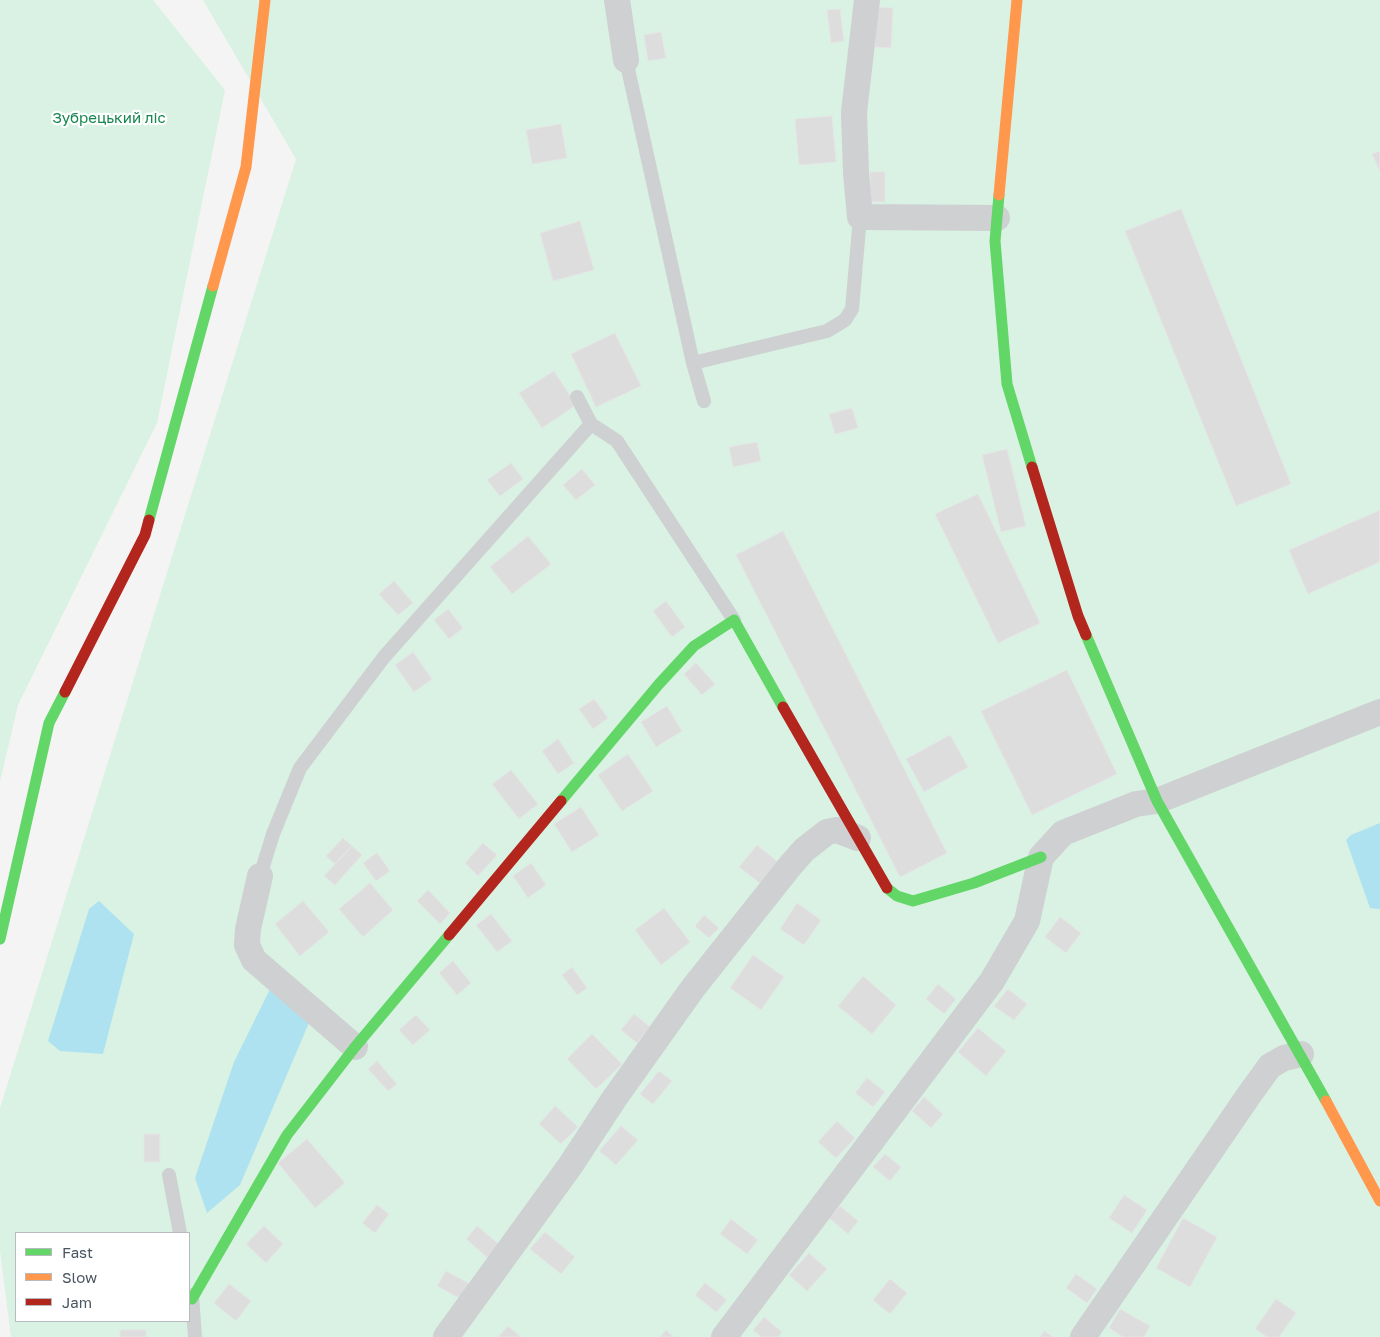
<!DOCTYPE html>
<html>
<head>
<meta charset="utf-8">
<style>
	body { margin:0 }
	#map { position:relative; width:1380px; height:1337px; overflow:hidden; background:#f4f4f4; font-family:"Golos Text",sans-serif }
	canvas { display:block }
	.legend { position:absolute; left:15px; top:1232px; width:175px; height:90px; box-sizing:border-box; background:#fff; border:1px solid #b7bbc0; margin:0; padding:6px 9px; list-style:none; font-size:15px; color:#4a5661 }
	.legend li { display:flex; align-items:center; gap:10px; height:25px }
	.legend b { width:25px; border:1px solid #b7bbc0 }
</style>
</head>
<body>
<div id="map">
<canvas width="1380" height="1337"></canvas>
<ul class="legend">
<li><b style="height:6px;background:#63d668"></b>Fast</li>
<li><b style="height:6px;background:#ff974d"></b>Slow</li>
<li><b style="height:6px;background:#b3261e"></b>Jam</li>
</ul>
</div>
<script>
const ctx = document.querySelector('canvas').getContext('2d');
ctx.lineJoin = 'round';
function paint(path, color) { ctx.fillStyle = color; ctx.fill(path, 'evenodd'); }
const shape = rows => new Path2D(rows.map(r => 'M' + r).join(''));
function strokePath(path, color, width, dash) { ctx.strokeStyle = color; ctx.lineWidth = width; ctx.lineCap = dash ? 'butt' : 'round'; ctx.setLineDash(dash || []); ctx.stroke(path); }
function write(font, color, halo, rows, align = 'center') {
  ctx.font = font + ' "Golos Text",sans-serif'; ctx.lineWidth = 4.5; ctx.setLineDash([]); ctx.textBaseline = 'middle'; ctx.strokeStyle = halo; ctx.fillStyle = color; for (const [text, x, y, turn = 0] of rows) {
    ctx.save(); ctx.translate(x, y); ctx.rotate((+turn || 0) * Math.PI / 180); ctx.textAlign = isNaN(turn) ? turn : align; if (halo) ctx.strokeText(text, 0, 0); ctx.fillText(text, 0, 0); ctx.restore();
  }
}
const green = shape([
	[0,0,153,0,225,90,157,423,18,705,0,782],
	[203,0,1380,0,1380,1337,11,1337,0,1251,0,1108,296,159],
	[16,1233,189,1233,189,1321,16,1321]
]);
const water = shape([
	[1380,823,1380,909,1378,909,1370,908,1346,840,1351,835],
	[99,901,134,934,103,1054,60,1051,48,1041,89,909],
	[270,989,311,1018,240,1185,207,1213,195,1178,234,1062]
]);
const building = shape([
	[877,7,893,8,891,48,875,47,877,7],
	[840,9,844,41,831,43,827,10,840,9],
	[661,32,666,58,648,61,644,35,661,32],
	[832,116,836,162,799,165,795,119,832,116],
	[561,124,567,158,532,164,526,130,561,124],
	[1380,151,1380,172,1372,154,1380,151],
	[870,172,885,172,885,202,870,202,870,172],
	[1181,209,1291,484,1236,506,1125,231,1181,209],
	[580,221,594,270,553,281,540,233,580,221],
	[615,333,641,386,596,407,571,354,615,333],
	[554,371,576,405,542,428,519,393,554,371],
	[852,408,858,428,835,434,829,414,852,408],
	[757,442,761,461,733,467,729,447,757,442],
	[1007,449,1026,526,1001,532,982,455,1007,449],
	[511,463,523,479,500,496,487,480,511,463],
	[582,469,595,485,576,500,563,485,582,469],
	[978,494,1040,623,998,643,935,514,978,494],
	[1380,510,1380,562,1308,594,1289,550,1380,510],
	[783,531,947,853,900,877,736,555,783,531],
	[528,536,551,564,512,594,490,567,528,536],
	[394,581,413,603,398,615,379,594,394,581],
	[666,601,685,627,672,637,653,611,666,601],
	[448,609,463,628,449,639,434,620,448,609],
	[413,652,432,679,414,692,395,665,413,652],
	[696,663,715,684,702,695,684,674,696,663],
	[1067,670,1117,774,1032,815,981,711,1067,670],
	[594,699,608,718,593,729,579,709,594,699],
	[667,706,682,731,656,747,641,722,667,706],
	[950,735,968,767,924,792,906,759,950,735],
	[558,739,574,763,558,774,542,751,558,739],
	[628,754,653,791,622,811,598,775,628,754],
	[511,770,538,804,519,819,492,784,511,770],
	[581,807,599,835,572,852,554,824,581,807],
	[343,838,352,846,335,864,326,856,343,838],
	[483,843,497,855,478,876,465,863,483,843],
	[757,845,778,862,761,884,739,867,757,845],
	[352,846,362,855,335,885,324,876,352,846],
	[377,853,390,871,376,881,363,863,377,853],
	[531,863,546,885,528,898,513,876,531,863],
	[370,883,393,910,363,937,339,909,370,883],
	[428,890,450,913,440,924,417,901,428,890],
	[303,901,329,932,300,956,275,924,303,901],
	[797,903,821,920,804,945,780,929,797,903],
	[664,908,690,942,661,965,635,930,664,908],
	[491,914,512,941,497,952,476,925,491,914],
	[704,915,719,928,709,938,695,926,704,915],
	[1060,917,1081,933,1066,953,1045,937,1060,917],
	[753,955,784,977,761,1010,730,988,753,955],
	[453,961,471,983,457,995,439,973,453,961],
	[572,967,587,988,577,995,562,975,572,967],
	[863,976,896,1005,872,1034,838,1006,863,976],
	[938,984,956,999,944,1014,926,999,938,984],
	[1008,989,1027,1004,1014,1020,994,1006,1008,989],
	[634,1014,650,1027,637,1043,621,1030,634,1014],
	[416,1015,430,1030,413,1045,399,1030,416,1015],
	[978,1028,1006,1051,986,1076,958,1052,978,1028],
	[592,1034,622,1064,596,1089,567,1059,592,1034],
	[377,1061,397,1084,388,1091,368,1069,377,1061],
	[659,1071,672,1081,653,1104,640,1094,659,1071],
	[867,1078,885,1092,873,1107,855,1093,867,1078],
	[924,1097,943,1114,931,1128,912,1111,924,1097],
	[555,1106,578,1127,561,1144,539,1124,555,1106],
	[837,1121,855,1138,836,1158,818,1142,837,1121],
	[621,1126,638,1140,616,1165,599,1151,621,1126],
	[144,1134,160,1134,160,1162,144,1162,144,1134],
	[307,1139,345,1183,315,1208,278,1163,307,1139],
	[885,1154,901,1167,890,1181,873,1167,885,1154],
	[1124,1195,1147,1210,1132,1233,1109,1218,1124,1195],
	[377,1205,389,1214,375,1233,362,1223,377,1205],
	[840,1206,858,1221,848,1234,829,1218,840,1206],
	[1183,1218,1217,1237,1190,1287,1156,1268,1183,1218],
	[731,1219,758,1240,747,1254,720,1234,731,1219],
	[264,1226,283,1244,266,1263,246,1244,264,1226],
	[477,1226,500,1245,489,1259,466,1239,477,1226],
	[545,1232,575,1257,561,1274,530,1249,545,1232],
	[809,1253,827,1269,807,1291,789,1275,809,1253],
	[446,1271,470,1284,461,1299,437,1286,446,1271],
	[1076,1274,1097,1289,1087,1303,1066,1288,1076,1274],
	[890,1279,907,1293,890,1314,873,1300,890,1279],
	[705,1283,727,1300,716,1312,695,1295,705,1283],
	[229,1284,251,1301,236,1321,214,1303,229,1284],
	[1276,1299,1296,1313,1279,1337,1267,1337,1255,1329,1276,1299],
	[1120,1309,1150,1326,1144,1337,1123,1337,1109,1328,1120,1309],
	[764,1317,782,1332,778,1337,761,1337,753,1330,764,1317],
	[508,1326,521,1337,498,1337,508,1326],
	[120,1330,146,1330,146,1337,120,1337,120,1330],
	[666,1330,674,1337,660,1337,666,1330],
	[1044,1331,1053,1337,1040,1337,1044,1331]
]);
const lane = shape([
	[626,60,693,363,704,401],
	[693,363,827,331,845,320,852,309,860,217],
	[577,397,591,424,617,441,734,620],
	[260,876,273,834,300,768,384,657,591,424],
	[169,1175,180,1233],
	[192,1295,195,1337]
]);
const street = shape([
	[617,0,626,60],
	[867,0,854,112,856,173,860,217,997,218],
	[260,876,248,929,247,945,254,960,355,1047],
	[446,1337,570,1166,614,1099,693,988,790,866,804,850,827,832,837,830,858,838],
	[724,1337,992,981,1027,921,1041,857,1063,833,1136,804,1157,801,1380,712],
	[1083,1337,1249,1095,1270,1066,1284,1058,1301,1054]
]);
const fast = shape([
	[999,195,995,241,1007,384,1032,467],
	[149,520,213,286],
	[1086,635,1157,801,1326,1101],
	[561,801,659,684,694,646,734,620,783,707],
	[887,888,897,896,913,901,974,883,1041,857],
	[0,939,49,723,65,692],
	[192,1299,287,1135,355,1047,449,935]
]);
const slow = shape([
	[999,195,1017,0],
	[213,286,246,167,265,0],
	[1326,1101,1380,1201]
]);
const jam = shape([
	[1032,467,1078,616,1086,635],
	[65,692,145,535,149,520],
	[783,707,887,888],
	[449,935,561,801]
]);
const parkNames = [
	["Зубрецький ліс",109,118]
];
paint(green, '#d9f2e3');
paint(water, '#aee2f0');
paint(building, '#ddddde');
strokePath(building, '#e5e6e7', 1);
strokePath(lane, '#ced0d2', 14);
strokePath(street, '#ced0d2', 26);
strokePath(fast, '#63d668', 11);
strokePath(slow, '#ff974d', 11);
strokePath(jam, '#b3261e', 11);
write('15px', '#17864f', '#fff', parkNames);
</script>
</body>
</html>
